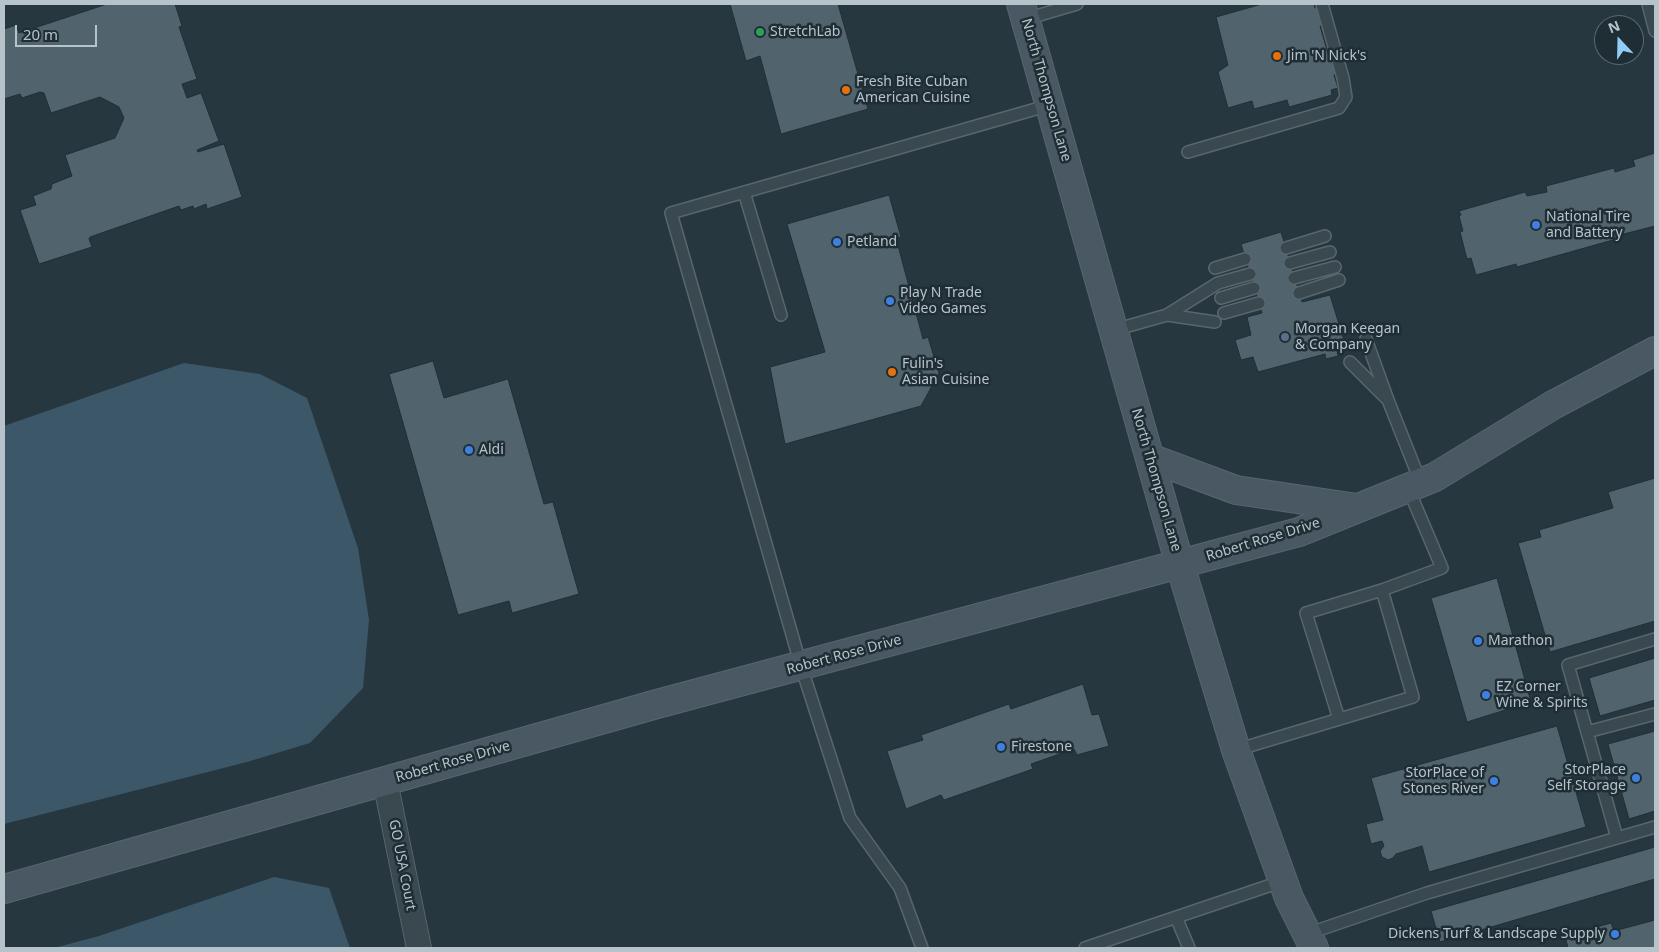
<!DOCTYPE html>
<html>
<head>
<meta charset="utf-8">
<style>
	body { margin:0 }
	#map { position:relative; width:1659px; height:952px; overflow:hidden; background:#263740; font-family:"Noto Sans",sans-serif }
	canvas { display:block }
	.frame { position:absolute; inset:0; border:5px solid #b7c3ca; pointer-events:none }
	.north { position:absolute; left:1594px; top:15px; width:50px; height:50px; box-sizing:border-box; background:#1f2d35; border:1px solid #5c6971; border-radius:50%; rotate:339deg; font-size:14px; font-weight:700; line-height:20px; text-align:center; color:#b7c3ca }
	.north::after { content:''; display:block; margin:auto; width:18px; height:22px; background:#91cdf6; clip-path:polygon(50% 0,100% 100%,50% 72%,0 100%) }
	.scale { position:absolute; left:15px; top:25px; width:82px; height:22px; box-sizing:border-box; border:2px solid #b7c3ca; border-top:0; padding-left:6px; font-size:15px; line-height:18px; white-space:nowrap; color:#b7c3ca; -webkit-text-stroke:4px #1f2d35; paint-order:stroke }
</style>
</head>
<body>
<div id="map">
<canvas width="1659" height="952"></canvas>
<div class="frame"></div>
<div class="north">N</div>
<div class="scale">20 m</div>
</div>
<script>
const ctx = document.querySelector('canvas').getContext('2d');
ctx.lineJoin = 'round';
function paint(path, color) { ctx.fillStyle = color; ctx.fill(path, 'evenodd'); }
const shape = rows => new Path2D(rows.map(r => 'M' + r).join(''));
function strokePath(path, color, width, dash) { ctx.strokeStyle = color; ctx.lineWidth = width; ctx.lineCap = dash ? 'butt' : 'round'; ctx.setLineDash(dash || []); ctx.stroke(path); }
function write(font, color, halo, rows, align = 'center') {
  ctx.font = font + ' "Noto Sans",sans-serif'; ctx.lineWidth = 5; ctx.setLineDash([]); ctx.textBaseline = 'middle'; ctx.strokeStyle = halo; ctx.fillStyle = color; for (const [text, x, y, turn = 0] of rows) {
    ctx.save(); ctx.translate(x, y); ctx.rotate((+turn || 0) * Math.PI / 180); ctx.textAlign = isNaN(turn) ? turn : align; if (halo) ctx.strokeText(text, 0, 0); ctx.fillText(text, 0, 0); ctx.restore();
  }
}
const water = shape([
	[184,363,260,374,307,398,358,548,369,620,363,688,310,743,247,762,4,824,4,426],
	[274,877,329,888,350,948,54,948,99,936]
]);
const building = shape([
	[107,4,175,4,182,26,179,27,197,79,182,84,187,98,201,93,219,141,197,150,198,152,224,144,242,197,207,209,206,204,194,209,193,206,181,210,179,206,90,237,89,239,92,247,39,264,20,210,36,205,33,196,51,189,52,184,72,176,65,155,115,138,124,118,119,107,100,97,51,113,44,93,40,92,22,98,20,94,4,99,4,29,16,25,19,33,107,4],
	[730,4,838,4,868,109,781,134,760,56,746,61,730,4],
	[1262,4,1314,4,1315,8,1322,6,1328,24,1320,26,1329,57,1336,55,1341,72,1334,75,1338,88,1331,90,1332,95,1289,107,1287,100,1254,109,1252,101,1228,108,1218,72,1228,65,1216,17,1262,4],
	[1655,153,1655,226,1620,235,1620,238,1517,267,1516,264,1476,275,1471,258,1467,259,1460,232,1463,231,1459,216,1461,215,1459,211,1525,192,1527,196,1547,192,1546,186,1614,168,1615,172,1635,166,1633,160,1655,153],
	[889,195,901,237,896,238,923,339,928,337,939,373,921,406,785,444,770,367,825,352,787,224,889,195],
	[1281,232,1302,302,1330,295,1346,347,1337,350,1338,356,1326,359,1325,354,1258,372,1253,357,1241,360,1235,340,1251,335,1247,317,1262,313,1241,244,1281,232],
	[433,361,444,398,508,379,544,504,553,502,579,594,512,613,509,601,458,615,389,374,433,361],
	[1655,478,1655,621,1550,652,1518,543,1541,537,1539,530,1613,508,1608,492,1655,478],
	[1497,578,1531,702,1467,722,1431,598,1497,578],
	[1655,658,1655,700,1600,716,1589,678,1655,658],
	[1083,684,1092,715,1099,714,1109,746,1077,755,1074,749,1031,764,1033,769,944,800,941,795,906,809,887,751,923,740,921,735,1009,704,1011,709,1083,684],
	[1557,726,1586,827,1429,872,1422,846,1396,854,1393,858,1388,860,1382,857,1380,851,1384,846,1382,841,1371,844,1366,824,1383,820,1371,778,1557,726],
	[1655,731,1655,811,1629,819,1608,744,1655,731],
	[1655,847,1655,879,1440,942,1431,911,1655,847],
	[1655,920,1655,948,1568,948,1565,936,1611,923,1614,931,1655,920]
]);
const lane = shape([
	[1648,4,1655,31],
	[1026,19,1077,4],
	[1188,152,1339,108,1346,97,1343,78,1322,4],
	[744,192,781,315],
	[1286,248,1325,236],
	[1290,263,1330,252],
	[1215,268,1245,259],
	[1294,278,1335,267],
	[1299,293,1339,280],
	[1221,298,1254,288],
	[1224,313,1259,303],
	[1167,315,1215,322],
	[1114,330,1167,315,1218,283,1250,274],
	[1366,339,1388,400,1421,483],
	[1350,362,1386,398],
	[1339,719,1306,613,1382,590],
	[1587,732,1655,714],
	[1236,750,1413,697,1382,590,1442,568,1408,488],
	[1617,838,1568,665,1655,639],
	[1176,917,1189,948],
	[1307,934,1427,893,1655,827],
	[922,948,900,888,850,818,801,666,671,213,1050,105],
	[1085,948,1283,881]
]);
const street = shape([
	[385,781,419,948]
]);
const secondary = shape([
	[1021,4,1180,565,1236,750,1289,898,1314,948],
	[1150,458,1236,490,1357,508],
	[4,889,657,704,1299,532,1435,477,1553,405,1655,351]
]);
const markers = [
	[760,32,5,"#2e9e5b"],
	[1277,56,5,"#e8710a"],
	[846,90,5,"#e8710a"],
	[1536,225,5,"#3f7fe0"],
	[837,242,5,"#3f7fe0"],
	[890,301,5,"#3f7fe0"],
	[1285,337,5,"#5c6f8a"],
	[892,372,5,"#e8710a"],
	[469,450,5,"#3f7fe0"],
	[1478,641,5,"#3f7fe0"],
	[1486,695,5,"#3f7fe0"],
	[1001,747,5,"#3f7fe0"],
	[1636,778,5,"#3f7fe0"],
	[1494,781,5,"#3f7fe0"],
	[1615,934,5,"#3f7fe0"]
];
const poiNames = [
	["StretchLab",770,32],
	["Jim 'N Nick's",1287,56],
	["Fresh Bite Cuban",856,82],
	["American Cuisine",856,98],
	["National Tire",1546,217],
	["and Battery",1546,233],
	["Petland",847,242],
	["Play N Trade",900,293],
	["Video Games",900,309],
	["Morgan Keegan",1295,329],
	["& Company",1295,345],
	["Fulin's",902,364],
	["Asian Cuisine",902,380],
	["Aldi",479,450],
	["Marathon",1488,641],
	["EZ Corner",1496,687],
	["Wine & Spirits",1496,703],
	["Firestone",1011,747],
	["StorPlace",1626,770,"right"],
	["Self Storage",1626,786,"right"],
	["StorPlace of",1484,773,"right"],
	["Stones River",1484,789,"right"],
	["Dickens Turf & Landscape Supply",1605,934,"right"]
];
const streetNames = [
	["North Thompson Lane",1046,90,74],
	["North Thompson Lane",1156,480,74],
	["Robert Rose Drive",1263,540,-17],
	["Robert Rose Drive",844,655,-15],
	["Robert Rose Drive",453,762,-16],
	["GO USA Court",402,865,79]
];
paint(water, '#3c5868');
paint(building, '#51646d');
strokePath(building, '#212f37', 1);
strokePath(lane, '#58666d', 14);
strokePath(street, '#58666d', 26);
strokePath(secondary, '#58666d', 30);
strokePath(lane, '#3a4850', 11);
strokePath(street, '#3a4850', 24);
strokePath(secondary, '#495863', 28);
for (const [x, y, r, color] of markers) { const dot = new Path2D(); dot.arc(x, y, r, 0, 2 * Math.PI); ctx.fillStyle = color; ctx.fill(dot); strokePath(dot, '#1f2d35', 2); }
write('14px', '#b7c3ca', '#1f2d35', poiNames, 'left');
write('14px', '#b7c3ca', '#1f2d35', streetNames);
</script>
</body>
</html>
